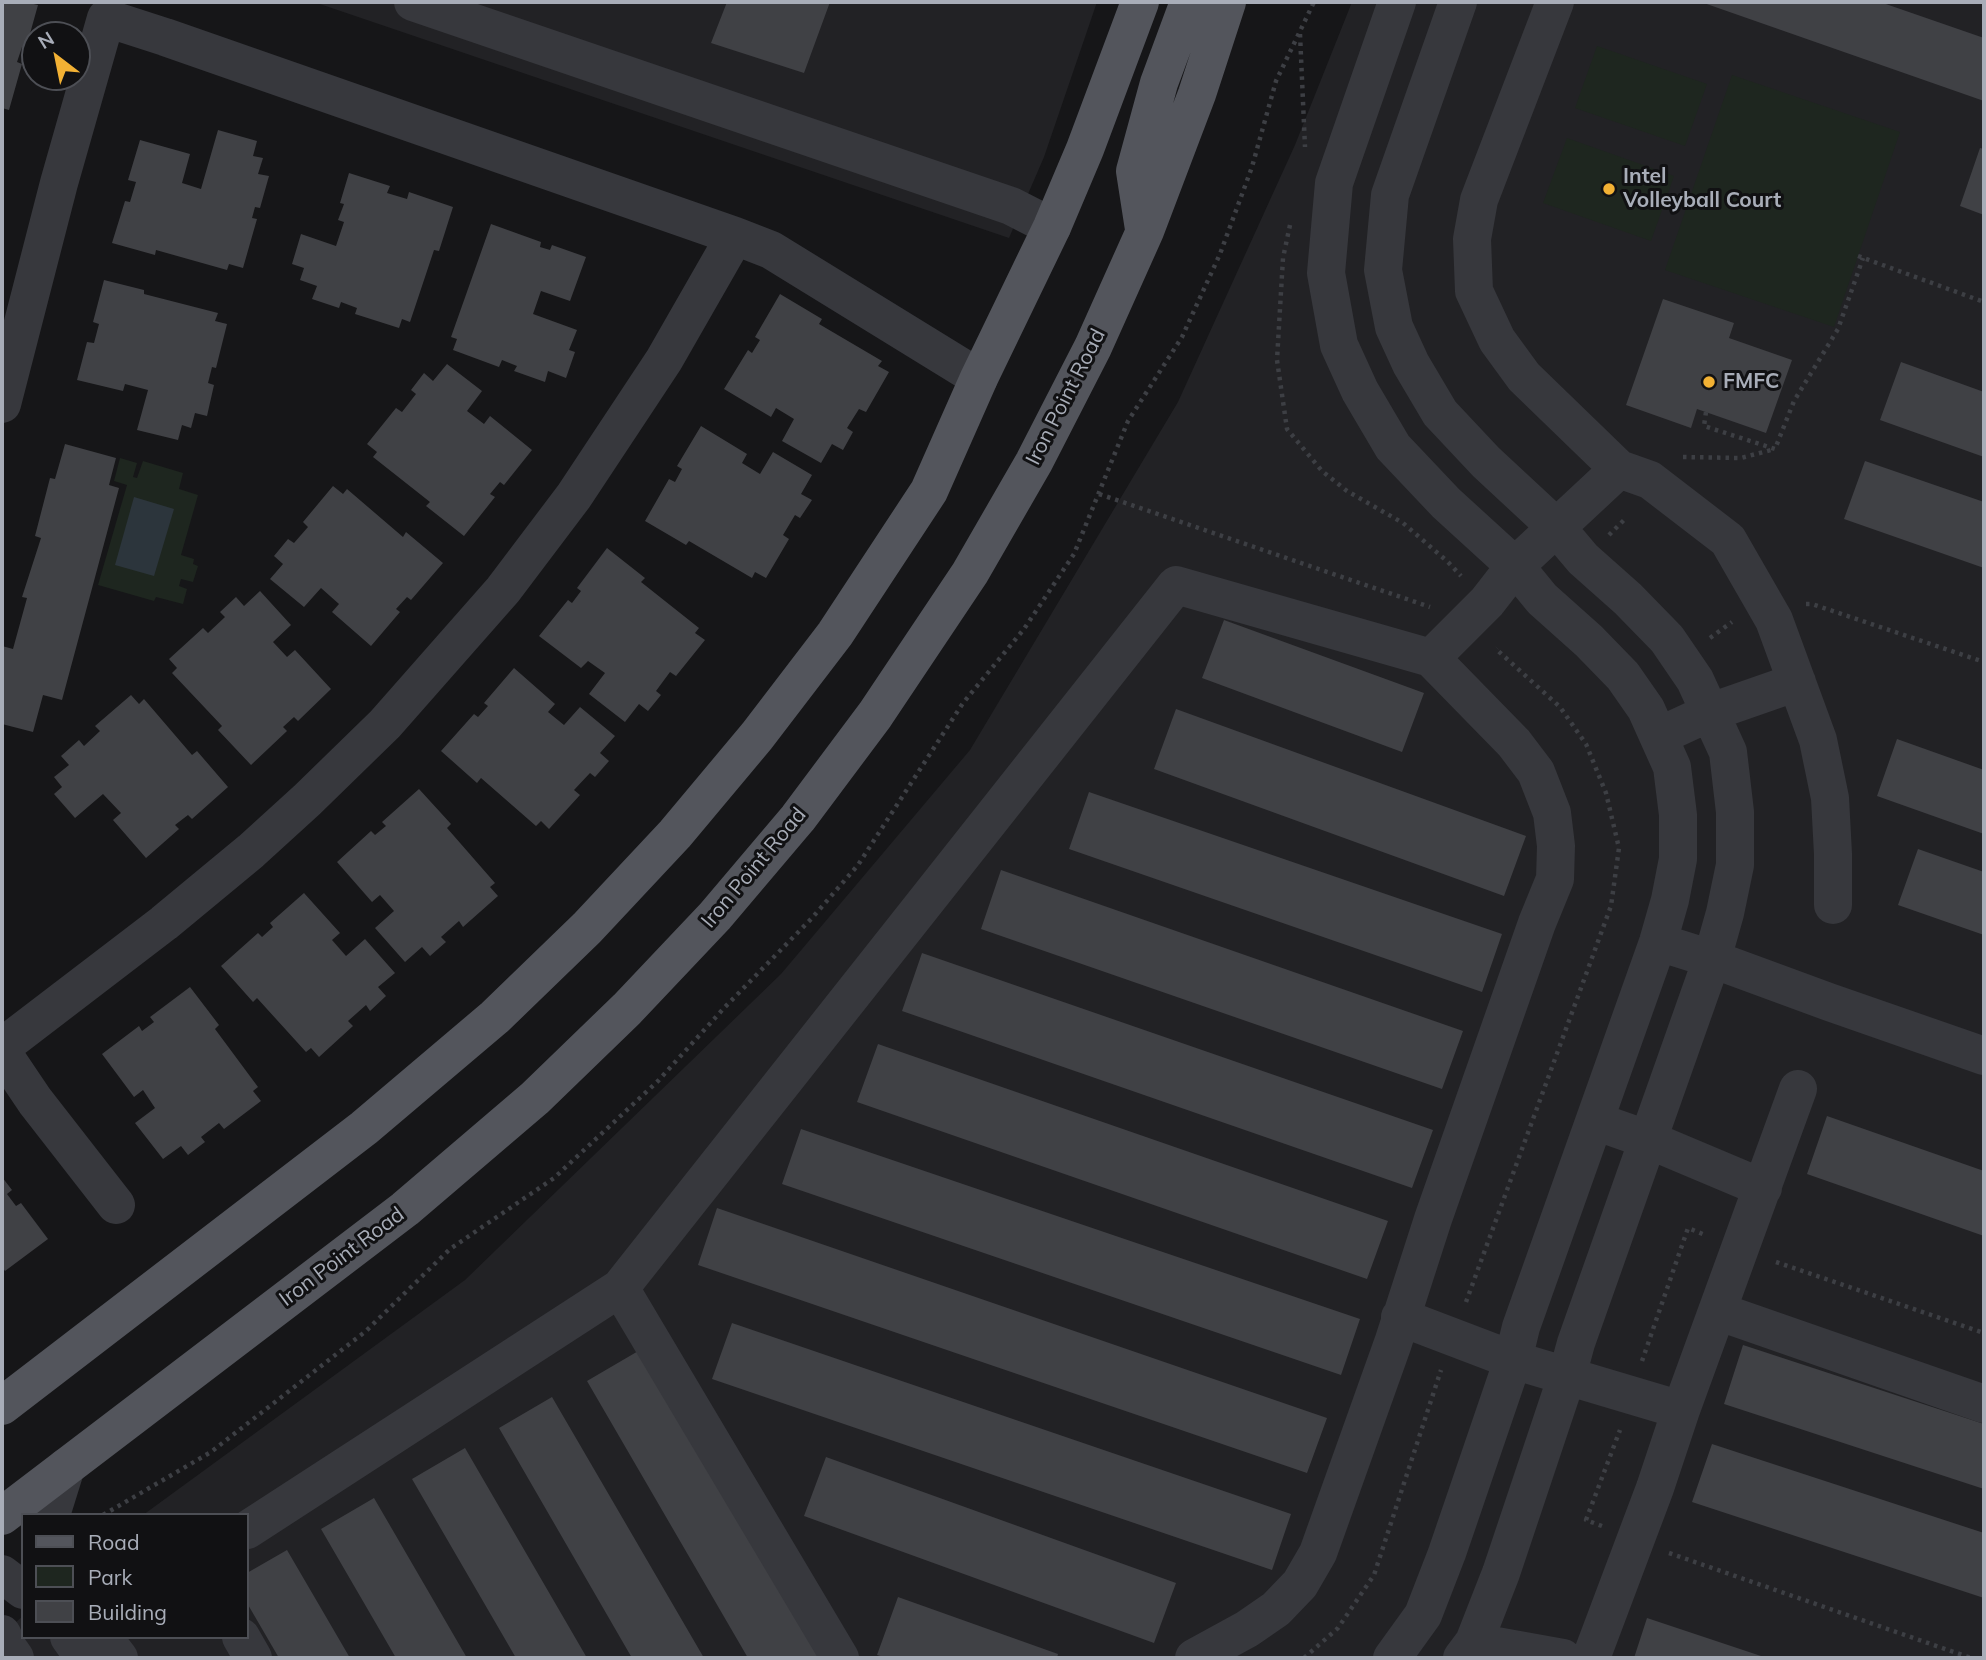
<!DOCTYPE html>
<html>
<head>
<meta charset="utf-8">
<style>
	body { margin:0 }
	#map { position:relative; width:1986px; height:1660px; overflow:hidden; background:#161618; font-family:Mulish,sans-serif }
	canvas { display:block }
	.frame { position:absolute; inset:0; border:4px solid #a8adb8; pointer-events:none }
	.legend { position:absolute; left:21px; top:1513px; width:228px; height:126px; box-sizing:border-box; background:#111113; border:2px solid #4d4f55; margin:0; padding:9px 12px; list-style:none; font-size:21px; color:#a8adb8 }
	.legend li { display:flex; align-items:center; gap:14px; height:35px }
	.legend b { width:35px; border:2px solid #4d4f55 }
	.north { position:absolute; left:21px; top:21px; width:70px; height:70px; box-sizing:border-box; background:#111113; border:2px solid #4d4f55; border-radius:50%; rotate:328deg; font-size:19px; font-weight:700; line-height:28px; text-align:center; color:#a8adb8 }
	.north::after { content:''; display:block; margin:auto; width:24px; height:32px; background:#f2b134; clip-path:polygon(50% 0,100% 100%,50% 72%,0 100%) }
</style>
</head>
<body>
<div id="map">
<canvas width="1986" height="1660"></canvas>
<div class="frame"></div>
<ul class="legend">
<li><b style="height:9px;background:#53555c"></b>Road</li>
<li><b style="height:19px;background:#1e261f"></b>Park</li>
<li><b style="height:19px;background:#404145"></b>Building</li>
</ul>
<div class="north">N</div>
</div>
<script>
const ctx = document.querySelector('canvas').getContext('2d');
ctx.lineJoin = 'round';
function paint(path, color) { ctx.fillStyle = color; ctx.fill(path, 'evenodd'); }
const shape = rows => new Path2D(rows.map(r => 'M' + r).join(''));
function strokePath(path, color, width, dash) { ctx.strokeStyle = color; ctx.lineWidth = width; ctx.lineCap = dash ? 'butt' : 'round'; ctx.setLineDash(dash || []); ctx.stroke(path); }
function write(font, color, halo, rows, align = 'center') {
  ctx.font = font + ' Mulish,sans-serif'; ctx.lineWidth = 6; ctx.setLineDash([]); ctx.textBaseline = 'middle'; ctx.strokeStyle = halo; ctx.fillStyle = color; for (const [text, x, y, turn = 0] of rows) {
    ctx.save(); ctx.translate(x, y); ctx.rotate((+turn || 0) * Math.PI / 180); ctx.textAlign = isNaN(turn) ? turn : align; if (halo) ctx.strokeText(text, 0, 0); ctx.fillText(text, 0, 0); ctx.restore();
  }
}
const built = shape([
	[314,2,1097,2,1044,157,1009,238],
	[1352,2,1984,2,1984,1658,2,1658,2,1634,23,1616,23,1637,247,1637,247,1515,143,1515,465,1280,781,974,970,750,1178,402,1295,145]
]);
const green = shape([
	[1597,46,1707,84,1685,146,1575,108],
	[1732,75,1900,132,1834,327,1665,270],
	[1567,138,1674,176,1651,241,1543,203],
	[120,458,137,463,133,477,137,478,143,461,183,473,179,489,198,495,181,555,194,559,193,564,198,566,193,582,181,579,179,586,187,589,183,604,156,597,154,601,98,585,127,485,114,481]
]);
const water = shape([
	[134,497,174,509,154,576,115,565]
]);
const building = shape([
	[2,2,25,2,38,5,26,48,22,47,17,62,22,64,9,110,2,108],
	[727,2,830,2,804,73,711,43],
	[1701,2,1880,2,1984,38,1984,101],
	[218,130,257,141,253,156,263,158,258,174,269,176,260,208,255,207,252,218,257,219,243,268,229,264,227,270,156,250,155,255,112,243,125,201,130,202,136,182,128,180,140,140,190,154,182,183,201,189],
	[1980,148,1984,149,1984,215,1960,206],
	[349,173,390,186,387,193,407,199,409,192,453,207,439,251,434,250,410,322,402,319,399,328,355,314,357,308,341,302,339,308,312,299,317,286,300,280,304,268,292,264,301,234,336,246,344,222,338,220,344,204,340,203],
	[491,224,541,242,540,247,550,250,552,245,586,257,570,301,541,291,533,314,577,330,569,350,575,352,566,378,548,371,545,382,514,371,517,366,502,360,499,367,453,350,457,339,451,337],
	[104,280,144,290,144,294,218,313,215,321,227,324,216,368,212,367,208,383,214,385,207,416,195,413,191,428,182,425,178,440,137,430,148,390,125,384,123,391,77,380,87,342,94,343,99,324,93,322],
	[780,294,822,319,819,324,882,361,878,366,889,372,866,412,859,409,847,428,853,432,843,450,832,444,821,463,782,441,794,419,776,408,771,417,724,389,748,350,752,353,760,340,755,337],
	[1663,299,1734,323,1729,338,1792,360,1766,433,1697,409,1691,428,1626,405],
	[1901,362,1984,392,1984,457,1880,420],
	[447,364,482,391,467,411,484,424,490,416,532,450,504,485,500,482,490,494,495,497,464,536,426,506,430,502,373,457,377,452,367,444,396,408,402,412,416,394,411,390,424,373,433,381],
	[701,426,747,454,742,463,760,474,773,452,812,475,801,494,812,500,800,518,795,515,783,535,789,539,766,578,755,572,752,578,689,541,686,545,645,521,669,479,675,482,682,469,677,466],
	[65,444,116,458,109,485,119,488,62,700,43,695,33,732,2,724,2,646,13,649,27,598,22,597,41,538,35,536,50,478,55,479],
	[1865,461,1984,502,1984,568,1844,519],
	[333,486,343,494,347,489,403,537,406,532,443,563,411,600,407,597,396,609,400,612,371,646,332,612,339,604,321,588,304,607,270,579,283,564,274,556,288,539,294,543,308,527,303,522],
	[607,548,645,578,641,582,699,628,695,633,705,640,676,676,670,672,656,691,661,695,648,711,639,704,625,722,589,694,605,673,588,661,581,668,539,636,568,600,572,603,581,591,577,588],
	[260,591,291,625,273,642,287,657,295,650,331,689,298,721,294,717,283,727,287,731,251,765,218,730,222,726,172,673,177,668,169,659,203,628,208,633,225,617,220,612,236,597,244,606],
	[1224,620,1424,693,1402,752,1202,678],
	[514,668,555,704,548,712,564,725,580,707,615,736,600,753,609,761,595,777,590,773,574,790,580,795,549,829,541,821,536,826,481,778,477,783,441,751,474,714,478,717,488,706,484,703],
	[131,695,139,704,144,699,192,755,197,751,228,787,192,819,188,815,175,825,179,829,146,858,113,820,121,813,103,794,75,818,54,794,62,787,54,777,69,765,61,756,79,740,84,746,100,731,95,726],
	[1176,709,1526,836,1504,896,1154,769],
	[1897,739,1984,770,1984,834,1877,796],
	[419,789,451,824,447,828,495,883,490,887,498,896,463,927,459,921,441,937,446,942,430,956,422,947,405,962,375,928,394,911,380,895,372,902,337,862,371,831,375,835,386,826,382,822],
	[1089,792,1502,934,1482,992,1069,849],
	[1918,849,1984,872,1984,935,1898,905],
	[1001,870,1463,1031,1442,1089,981,929],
	[304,893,340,933,332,940,346,956,365,939,395,973,378,987,386,996,370,1011,366,1005,348,1021,353,1026,319,1057,311,1048,306,1052,257,998,253,1002,221,966,258,933,262,937,273,927,270,923],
	[922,953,1433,1130,1412,1188,902,1011],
	[190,987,219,1025,215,1029,258,1087,253,1091,261,1101,224,1129,219,1123,201,1137,205,1142,188,1155,181,1146,163,1159,135,1123,155,1108,143,1090,134,1097,102,1054,139,1026,142,1031,154,1022,150,1017],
	[878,1044,1388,1221,1367,1279,857,1102],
	[1827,1116,1984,1171,1984,1236,1807,1174],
	[801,1129,1360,1319,1341,1375,782,1184],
	[2,1177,12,1190,7,1194,16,1206,21,1203,48,1239,5,1271,2,1267],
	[717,1208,1327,1418,1307,1473,698,1265],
	[732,1323,1291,1514,1272,1570,712,1379],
	[1743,1345,1984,1424,1984,1489,1724,1404],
	[640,1350,819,1658,748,1658,587,1381],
	[552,1397,704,1658,632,1658,499,1428],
	[1712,1444,1984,1533,1984,1598,1692,1502],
	[465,1448,587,1658,516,1658,412,1479],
	[826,1457,1176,1583,1154,1643,804,1516],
	[374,1498,467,1658,396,1658,321,1529],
	[287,1550,350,1658,279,1658,247,1603,247,1573],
	[898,1597,1058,1654,1057,1658,887,1658,877,1655],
	[1647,1618,1767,1658,1634,1658]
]);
const path = shape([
	[1300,34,1305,147],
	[1290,225,1283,258,1277,360,1287,429,1322,471,1347,491,1403,523,1448,562,1461,576],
	[1858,256,1984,302],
	[1706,412,1704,426,1775,449,1794,401,1838,329,1863,258],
	[1683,457,1741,458,1775,449],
	[1099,494,1430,607],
	[1609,535,1625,519],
	[1806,604,1812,604,1984,662],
	[1710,638,1732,622],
	[1776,1262,1984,1333],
	[1466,1302,1611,906,1619,848,1606,793,1586,744,1560,707,1496,649,1497,648],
	[1642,1361,1688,1228,1705,1235],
	[103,1515,211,1452,366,1331,450,1249,554,1178,658,1081,725,1007,812,918,858,865,963,703,1024,629,1074,554,1128,421,1182,337,1220,254,1252,167,1276,81,1314,2],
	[1602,1526,1586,1520,1620,1430],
	[1669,1553,1971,1658],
	[1304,1658,1338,1628,1374,1575,1441,1370]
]);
const minor = shape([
	[413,2,1011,206,1052,227],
	[1458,2,1390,195,1383,270,1394,327,1411,364,1440,413,1486,462,1556,527,1583,559,1628,599,1667,639,1695,680,1728,752,1735,812,1735,865,1725,913,1712,959,1576,1343,1567,1376,1501,1573,1474,1642,1462,1658],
	[1555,2,1479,200,1472,239,1474,291,1497,340,1524,377,1619,469,1650,480,1728,540,1774,620,1818,740,1830,798,1833,854,1833,905],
	[735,236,771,250,979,378],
	[2,404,59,183,106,18,165,37,735,236,664,360,574,496,503,590,385,724,307,800,251,851,164,923,2,1047],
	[1431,658,1487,602,1515,566,1619,469],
	[1659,736,1711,712,1797,682],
	[1658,942,1712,959,1829,1002,1984,1056],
	[2,1052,35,1101,116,1205],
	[1595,1121,1649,1140,1763,1188],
	[620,1288,840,1658],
	[1717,1311,1984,1404],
	[1400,1317,1513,1360,1681,1410],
	[51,1515,66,1467],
	[247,1530,620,1288,1176,585,1431,658,1514,743,1536,772,1552,813,1556,846,1555,879,1537,923,1433,1219,1393,1343,1318,1553,1300,1584,1276,1609,1247,1629,1194,1658],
	[2,1574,23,1590],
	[2,1634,8,1648,15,1658],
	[69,1637,84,1658],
	[103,1637,119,1658],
	[241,1637,253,1658],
	[1474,1642,1563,1658],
	[1392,1658,1423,1615,1447,1553,1513,1360,1521,1327,1658,942,1670,900,1678,859,1678,815,1672,767,1646,709,1623,676,1589,641,1542,599,1515,566,1446,503,1393,447,1360,391,1339,345,1326,273,1334,183,1397,2],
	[1591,1658,1655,1488,1681,1410,1798,1089]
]);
const major = shape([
	[1144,229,1135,171,1159,83,1189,2],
	[2,1406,364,1128,495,1017,587,928,675,834,757,736,835,634,929,491,979,378,1052,227,1085,149,1140,2],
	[2,1516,405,1209,535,1098,627,1009,715,916,798,818,875,715,970,573,1034,462,1093,347,1145,231,1197,94,1227,2]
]);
const markers = [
	[1609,189,7,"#f2b134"],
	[1709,382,7,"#f2b134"]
];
const poiNames = [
	["Intel",1623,177],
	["Volleyball Court",1623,201],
	["FMFC",1723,382]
];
const streetNames = [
	["Iron Point Road",1066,397,-63],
	["Iron Point Road",754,868,-50],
	["Iron Point Road",342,1257,-37]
];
paint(built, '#222225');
paint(green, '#1e261f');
paint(water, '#2c353c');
paint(building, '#404145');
strokePath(path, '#3d3f44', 4.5, [3.5, 5]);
strokePath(minor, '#37383d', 38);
strokePath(major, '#53555c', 38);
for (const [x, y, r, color] of markers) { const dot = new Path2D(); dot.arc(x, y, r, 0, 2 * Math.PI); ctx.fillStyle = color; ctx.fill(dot); strokePath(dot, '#111113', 2.5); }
write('bold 21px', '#a8adb8', '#111113', poiNames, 'left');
write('21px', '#a8adb8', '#111113', streetNames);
</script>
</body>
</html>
